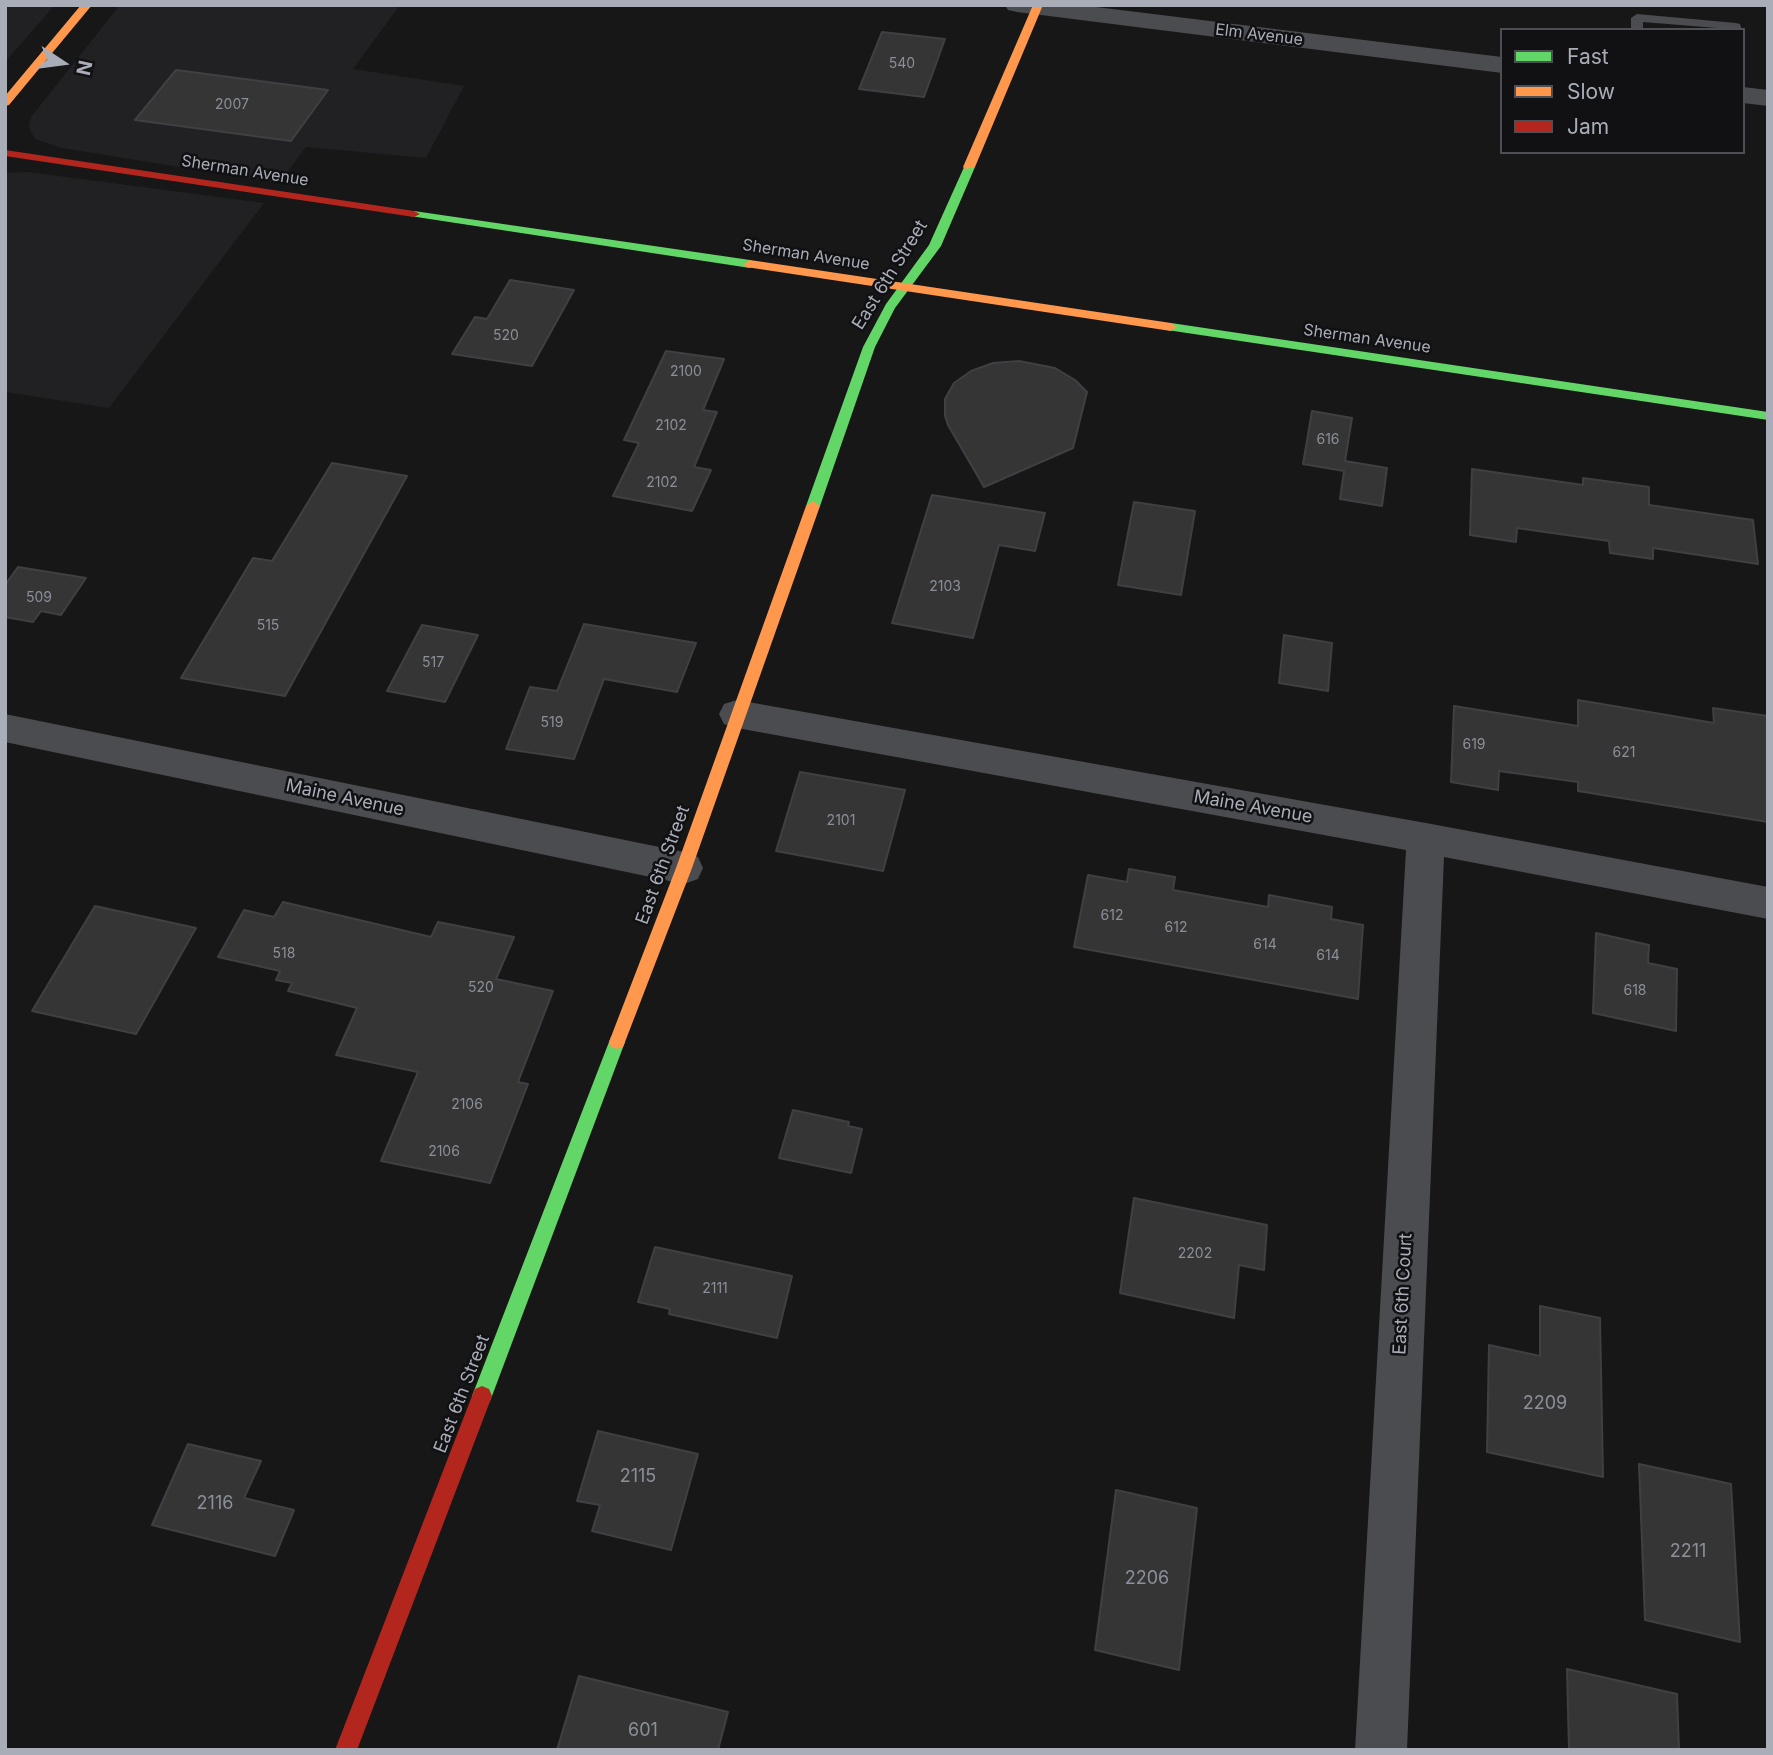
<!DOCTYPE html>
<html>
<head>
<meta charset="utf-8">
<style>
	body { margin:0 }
	#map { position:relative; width:1773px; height:1755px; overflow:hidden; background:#171717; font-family:Inter,sans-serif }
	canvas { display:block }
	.frame { position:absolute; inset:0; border:7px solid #a8adb8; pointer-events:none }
	.legend { position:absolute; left:1500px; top:28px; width:245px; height:126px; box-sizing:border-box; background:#111113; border:2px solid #4d4f55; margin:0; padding:9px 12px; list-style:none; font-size:21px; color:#a8adb8 }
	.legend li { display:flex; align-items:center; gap:14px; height:35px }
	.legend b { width:35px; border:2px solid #4d4f55 }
	.north { position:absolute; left:28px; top:28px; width:70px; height:70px; -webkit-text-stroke:5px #111113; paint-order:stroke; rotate:103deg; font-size:19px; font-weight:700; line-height:28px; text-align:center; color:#a8adb8 }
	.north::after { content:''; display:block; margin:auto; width:24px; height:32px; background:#a8adb8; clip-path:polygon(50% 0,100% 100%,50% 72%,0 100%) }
</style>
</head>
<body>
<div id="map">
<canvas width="1773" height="1755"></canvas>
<div class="frame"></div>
<ul class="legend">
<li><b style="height:9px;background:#63d668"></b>Fast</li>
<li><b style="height:9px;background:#ff974d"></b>Slow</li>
<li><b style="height:9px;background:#b3261e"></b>Jam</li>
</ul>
<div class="north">N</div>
</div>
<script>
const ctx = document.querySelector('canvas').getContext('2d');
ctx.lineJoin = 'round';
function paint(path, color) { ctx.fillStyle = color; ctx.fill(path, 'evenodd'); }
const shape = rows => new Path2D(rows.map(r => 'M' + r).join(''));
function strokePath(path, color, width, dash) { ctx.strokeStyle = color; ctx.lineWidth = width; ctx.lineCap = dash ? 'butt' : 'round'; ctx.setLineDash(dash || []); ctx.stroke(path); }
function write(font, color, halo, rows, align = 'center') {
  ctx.font = font + ' Inter,sans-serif'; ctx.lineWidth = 5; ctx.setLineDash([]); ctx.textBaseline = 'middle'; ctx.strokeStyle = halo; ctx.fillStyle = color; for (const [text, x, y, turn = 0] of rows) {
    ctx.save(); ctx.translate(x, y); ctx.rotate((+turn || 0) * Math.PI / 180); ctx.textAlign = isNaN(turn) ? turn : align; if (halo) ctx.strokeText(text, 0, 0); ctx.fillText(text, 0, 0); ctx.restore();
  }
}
const built = shape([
	[5,5,55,5,5,62],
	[120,5,400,5,353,69,464,86,426,158,306,147,279,183,62,148,35,139,29,127,31,117],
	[28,172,264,203,109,408,5,392,5,173]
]);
const building = shape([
	[882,32,945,39,924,97,859,89,882,32],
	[176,70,328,90,291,141,135,120,176,70],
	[510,280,574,290,532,366,452,354,475,317,487,319,510,280],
	[666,351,724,359,703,410,717,412,694,467,711,470,692,511,613,496,639,443,624,440,666,351],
	[1019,361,1055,368,1075,380,1087,392,1073,448,984,487,948,425,945,416,945,399,954,383,971,371,993,363,1019,361],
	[1312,411,1352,418,1345,461,1387,468,1382,506,1340,499,1344,471,1303,464,1312,411],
	[332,463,407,476,285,696,181,678,253,558,272,561,332,463],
	[1472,469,1583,485,1583,478,1649,487,1649,505,1753,520,1758,564,1653,548,1653,559,1610,553,1609,541,1517,528,1516,542,1470,535,1472,469],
	[932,495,1045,513,1035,551,999,545,973,638,892,623,932,495],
	[1134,502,1195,511,1181,595,1118,585,1134,502],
	[18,567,86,578,61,615,41,611,33,622,5,617,5,585,18,567],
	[584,624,696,643,677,692,604,679,574,759,506,749,530,687,557,691,584,624],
	[422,625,478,635,445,702,387,691,422,625],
	[1284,635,1332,643,1328,691,1279,683,1284,635],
	[1578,700,1714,723,1713,708,1768,716,1768,822,1578,791,1578,782,1499,771,1498,790,1451,782,1454,706,1578,726,1578,700],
	[800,772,905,790,883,871,776,851,800,772],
	[1129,869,1175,877,1173,890,1268,907,1269,895,1332,907,1331,919,1363,925,1358,999,1074,947,1088,875,1127,882,1129,869],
	[283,902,431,937,438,922,514,937,496,979,553,991,518,1082,528,1084,490,1183,381,1161,418,1072,336,1055,357,1008,288,991,292,983,276,980,280,971,218,957,244,910,274,917,283,902],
	[95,906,196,928,136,1034,32,1011,95,906],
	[1596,933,1649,945,1648,963,1677,969,1676,1031,1593,1013,1596,933],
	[793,1110,849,1122,848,1126,862,1129,851,1173,779,1158,793,1110],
	[1134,1198,1267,1225,1264,1270,1239,1265,1234,1318,1120,1293,1134,1198],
	[655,1247,792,1276,777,1338,669,1314,670,1309,638,1302,655,1247],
	[1540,1306,1600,1318,1603,1477,1487,1452,1489,1345,1540,1356,1540,1306],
	[598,1431,698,1454,671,1550,592,1531,600,1505,577,1501,598,1431],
	[188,1444,261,1461,244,1498,294,1510,275,1556,152,1525,188,1444],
	[1639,1464,1731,1484,1740,1642,1645,1620,1639,1464],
	[1116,1490,1197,1508,1179,1670,1095,1650,1116,1490],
	[1567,1669,1677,1694,1679,1750,1569,1750,1567,1669],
	[579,1676,728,1712,718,1750,557,1750,579,1676]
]);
const lane = shape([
	[1637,14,1736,23,1740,24,1742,30,1643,22,1643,30,1631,30,1631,18,1637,14]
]);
const street = shape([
	[1005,5,1080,5,1502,57,1502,73,1017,12,1008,10,1005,5],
	[1743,87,1768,90,1768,106,1743,103,1743,87],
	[737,700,1426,823,1768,887,1768,919,1444,857,1407,1750,1355,1750,1406,850,737,728,724,724,719,714,724,704,737,700],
	[5,714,684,852,698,857,703,868,698,879,684,884,5,742,5,714]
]);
const fast = shape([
	[965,165,975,167,941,246,895,308,875,347,820,506,818,509,808,509,806,506,863,347,886,304,929,245,965,165],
	[414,211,750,260,756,264,750,268,410,216,410,212,414,211],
	[1171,323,1768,412,1768,420,1167,330,1167,324,1171,323],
	[617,1035,623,1037,625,1042,492,1396,489,1403,482,1406,475,1403,472,1396,609,1042,611,1037,617,1035]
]);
const slow = shape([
	[81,5,92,5,9,105,5,106,5,96,81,5],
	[1033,5,1043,5,975,167,965,169,963,167,1033,5],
	[750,260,1171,323,1177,327,1171,331,746,267,744,264,750,260],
	[813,501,820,506,692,868,625,1042,623,1047,617,1049,611,1047,609,1042,676,868,806,506,813,501]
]);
const jam = shape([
	[5,150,414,211,420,214,414,217,5,156,5,150],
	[482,1386,489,1389,492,1396,357,1750,335,1750,472,1396,475,1389,482,1386]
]);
const numberNames = [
	["540",902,64],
	["2007",232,105],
	["520",506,336],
	["2100",686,372],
	["2102",671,426],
	["616",1328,440],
	["2102",662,483],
	["2103",945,587],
	["509",39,598],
	["515",268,626],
	["517",433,663],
	["519",552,723],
	["619",1474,745],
	["621",1624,753],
	["2101",841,821],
	["612",1112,916],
	["612",1176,928],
	["614",1265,945],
	["518",284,954],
	["614",1328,956],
	["520",481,988],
	["618",1635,991],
	["2106",467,1105],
	["2106",444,1152],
	["2202",1195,1254],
	["2111",715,1289]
];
const farStreetnames = [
	["Elm Avenue",1259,35,7],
	["Sherman Avenue",245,171,9],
	["Sherman Avenue",806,255,9],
	["Sherman Avenue",1367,339,8]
];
const streetNames = [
	["East 6th Street",890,275,-58],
	["Maine Avenue",345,798,12],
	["Maine Avenue",1253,807,10],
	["East 6th Street",663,865,-70],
	["East 6th Court",1403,1294,-87],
	["East 6th Street",462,1394,-69]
];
const nearNumbernames = [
	["2209",1545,1404],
	["2115",638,1477],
	["2116",215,1504],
	["2211",1688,1552],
	["2206",1147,1579],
	["601",643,1731]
];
paint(built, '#212123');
paint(building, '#353536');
strokePath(building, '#3f4043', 2);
paint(lane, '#4b4c50');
paint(street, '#4b4c50');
paint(fast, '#63d668');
paint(slow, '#ff974d');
paint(jam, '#b3261e');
write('14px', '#8b8f98', null, numberNames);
write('16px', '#a8adb8', '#111113', farStreetnames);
write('18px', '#a8adb8', '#111113', streetNames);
write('18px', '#8b8f98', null, nearNumbernames);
</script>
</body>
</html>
